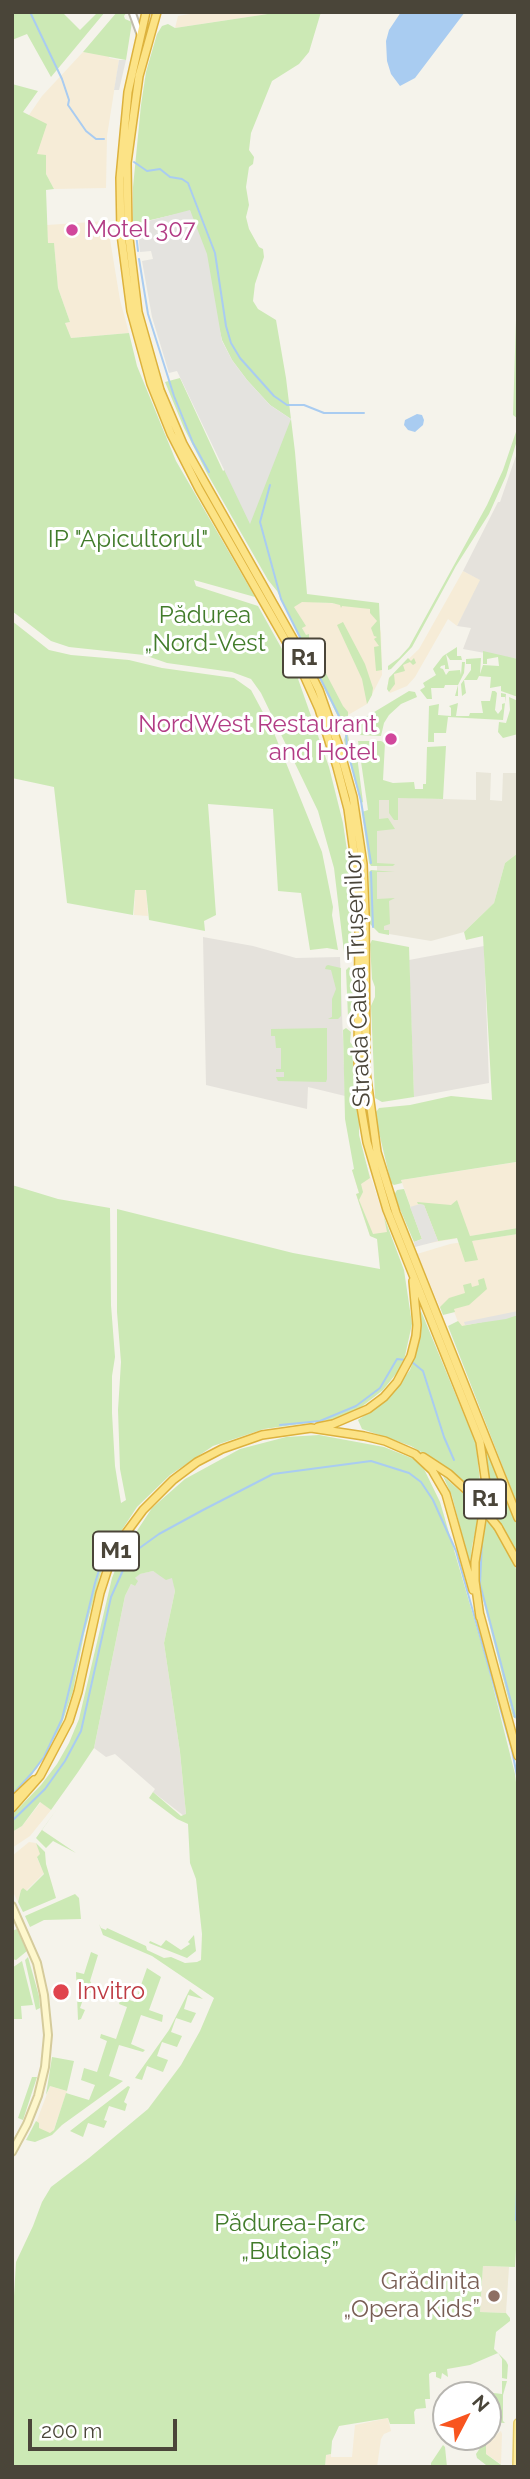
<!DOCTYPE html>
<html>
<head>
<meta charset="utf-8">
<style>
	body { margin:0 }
	#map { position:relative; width:530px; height:2479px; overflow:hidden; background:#f5f3eb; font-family:Raleway,sans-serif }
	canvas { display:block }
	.frame { position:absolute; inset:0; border:14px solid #4a4539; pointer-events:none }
	.north { position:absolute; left:432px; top:2381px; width:70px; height:70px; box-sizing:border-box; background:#fff; border:2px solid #b7b5b0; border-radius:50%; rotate:48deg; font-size:19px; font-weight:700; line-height:28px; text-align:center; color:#4a4539 }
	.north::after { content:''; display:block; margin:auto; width:24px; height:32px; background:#f8551f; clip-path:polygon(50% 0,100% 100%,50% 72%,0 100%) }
	.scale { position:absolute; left:28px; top:2419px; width:149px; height:32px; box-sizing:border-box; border:4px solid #4a4539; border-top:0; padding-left:9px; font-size:21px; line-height:24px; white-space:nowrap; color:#4a4539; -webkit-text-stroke:5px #fff; paint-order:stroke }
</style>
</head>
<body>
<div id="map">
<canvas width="530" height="2479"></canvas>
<div class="frame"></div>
<div class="north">N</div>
<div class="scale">200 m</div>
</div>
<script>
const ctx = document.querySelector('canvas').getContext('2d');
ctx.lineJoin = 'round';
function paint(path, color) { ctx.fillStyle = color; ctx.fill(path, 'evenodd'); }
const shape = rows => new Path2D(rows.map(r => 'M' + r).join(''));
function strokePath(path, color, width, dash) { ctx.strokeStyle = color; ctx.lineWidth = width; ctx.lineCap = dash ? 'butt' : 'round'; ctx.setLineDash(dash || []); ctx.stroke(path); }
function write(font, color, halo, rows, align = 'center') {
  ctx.font = font + ' Raleway,sans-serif'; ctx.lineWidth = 6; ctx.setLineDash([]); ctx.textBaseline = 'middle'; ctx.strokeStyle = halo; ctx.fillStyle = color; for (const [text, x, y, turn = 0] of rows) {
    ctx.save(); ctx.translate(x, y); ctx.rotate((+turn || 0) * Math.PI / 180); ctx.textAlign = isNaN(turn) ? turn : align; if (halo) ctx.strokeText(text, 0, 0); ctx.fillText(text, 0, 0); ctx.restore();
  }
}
const residential = shape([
	[476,772,491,773,490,800,502,801,503,773,518,773,518,853,505,863,494,903,464,932,431,941,383,933,377,930,377,797,476,800]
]);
const commercial = shape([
	[201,12,281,12,175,28,178,16],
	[83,52,110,56,109,58,119,60,107,136,106,188,54,189,46,174,46,155,37,155,29,115,42,96],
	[107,221,120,300,129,333,71,338,65,323,70,322,58,288,54,244,48,244,47,225],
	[463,571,481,580,457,626,448,619,415,677,407,686,390,693,387,689,389,678,419,649],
	[301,601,369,606,377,621,381,632,382,675,367,704,348,715,342,717,291,603],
	[135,890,146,890,148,916,134,915],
	[517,1162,518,1228,424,1244,401,1180],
	[366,1164,392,1239,386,1241,370,1236,356,1194,359,1193,352,1170],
	[518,1234,518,1315,460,1327,453,1309,442,1312,417,1254,450,1244],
	[41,1802,51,1810,30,1836,12,1848,12,1832,22,1826],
	[29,1842,36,1843,41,1854,37,1858,44,1873,26,1891,23,1889,21,1890,18,1902,12,1890,12,1856],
	[50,2086,67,2091,52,2135,34,2128],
	[388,2418,391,2431,384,2434,381,2439,377,2467,325,2467,326,2455,331,2454,331,2457,352,2457,355,2425],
	[501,2431,502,2434,501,2464,486,2454,486,2437,491,2438]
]);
const industrial = shape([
	[518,450,518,659,463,649,471,628,457,626,480,580,463,571,498,502,500,502],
	[203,937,253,946,296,958,340,957,345,1096,308,1087,307,1109,206,1085],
	[484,946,489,1083,414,1097,409,960],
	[153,1571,165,1578,173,1577,175,1591,164,1643,180,1752,186,1814,184,1816,153,1792,155,1789,115,1754,106,1757,94,1748,125,1596,131,1584,135,1586,135,1578,139,1574]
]);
const education = shape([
	[483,2266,509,2267,506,2313,480,2312]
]);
const green = shape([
	[12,12,62,12,80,30,98,12,105,12,51,77,27,34,12,40],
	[117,12,127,12,124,16,125,19,132,22,126,60,83,52],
	[281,12,321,12,309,52,299,64,272,81,251,133,249,150,254,157,253,164,249,167,246,187,249,205,246,217,249,229,259,247,263,249,264,257,255,284,253,301,258,309,276,320,286,378,295,452,307,594,379,603,382,670,376,671,374,647,379,646,374,639,377,637,374,636,371,628,377,621,370,613,370,609,342,606,341,608,340,605,332,603,302,602,294,607,306,626,302,628,306,635,309,634,309,641,343,706,348,712,348,717,344,720,339,719,277,591,268,580,208,475,184,428,165,382,180,378,223,471,291,419,270,405,247,380,232,360,222,340,190,211,133,224,133,187,141,105,146,72,157,34,162,26,168,24,175,28],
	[12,84,38,91,23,112,47,124,37,154,46,155,46,174,54,189,46,190,48,243,54,243,58,288,70,322,65,323,71,338,129,333,137,366,176,461,255,597,194,580,196,586,258,606,297,676,329,767,343,823,349,864,352,955,344,952,334,868,318,811,261,693,251,679,232,672,167,663,144,655,69,647,51,641,12,611],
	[518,257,518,419,513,415],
	[518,426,518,437,506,476,489,514,456,566,412,647,391,669,388,670,388,666,399,658,409,647,487,505,503,470],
	[12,621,49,650,71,655,129,660,162,668,234,678,251,690,274,733,322,852,333,907,332,915,338,950,327,948,310,950,301,893,278,891,273,809,208,804,216,915,204,921,205,931,149,920,146,890,135,890,133,915,67,903,54,787,12,778],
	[343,622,365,664,373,688,372,695,367,704,362,679,337,625],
	[457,647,457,656,461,656,462,660,450,660,446,654,449,669,445,669,445,665,441,666,440,668,443,669,446,675,449,671,460,670,461,675,462,662,465,662,464,673,458,685,458,696,455,696,458,685,445,685,444,688,431,688,432,699,427,699,420,690,425,687,423,683,436,675,433,669,443,656],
	[483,651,518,659,518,697,501,691,501,686,490,688,491,677,479,676,477,680,464,680,466,693,462,696,461,684,471,670,471,664,466,664,466,659,481,658,480,674,483,665,499,666,498,657,487,659,487,664,483,664],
	[408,658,411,661,414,658,416,663,413,665,410,662,403,665,405,671,394,674,395,684,389,692,387,689,389,678],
	[409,691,415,692,417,697,401,704,389,715,384,723,381,736,359,735,361,720],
	[492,691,495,691,497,693,495,710,498,714,502,709,502,704,505,703,505,697,501,697,501,693,506,694,503,720,448,717,446,733,434,733,434,742,428,742,429,706,439,704,438,715,451,716,451,708,449,706,458,703,456,716,469,716,470,713,483,713,481,701,490,701],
	[509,697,518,701,518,734,503,738,498,732,499,722,506,723,510,710],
	[347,730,352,756,357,756,363,802,361,803,344,740],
	[358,741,381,741,385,743,383,780,393,783,414,782,415,789,423,789,423,784,426,784,427,747,446,746,443,799,398,798,398,820,394,820,389,813,389,800,379,800,379,819,388,818,395,829,377,831,377,863,395,864,393,866,371,866,369,863,362,812,368,810,367,803],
	[518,853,518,1165,516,1162,401,1180,402,1183,394,1185,391,1183,377,1124,376,1112,379,1108,410,1105,451,1096,492,1100,483,936,466,940,464,932,494,903,505,863],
	[371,870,395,872,377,872,377,899,395,898,389,901,390,924,384,926,384,930,389,930,389,935,379,933,370,924,369,872],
	[372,940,409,947,414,1097,382,1102,375,1098,371,1006,375,997,375,987,372,979,370,944],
	[328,965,341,968,341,1016,338,1019,328,1019,332,1017,332,999,336,989,331,970,325,969,326,966],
	[349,967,353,972,353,1005,348,1017,346,970],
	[327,1028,327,1079,326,1082,278,1081,276,1077,284,1077,284,1072,276,1072,276,1069,281,1069,281,1048,276,1048,275,1036,271,1036,271,1029],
	[346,1028,351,1032,350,1042,353,1046,354,1099,359,1116,359,1135,370,1178,361,1184,363,1192,359,1200,373,1234,387,1232,384,1217,404,1270,412,1324,405,1356,399,1370,383,1390,360,1408,336,1419,264,1429,213,1446,170,1475,137,1507,106,1554,84,1634,73,1691,61,1726,37,1768,12,1796,12,1185,58,1199,110,1208,111,1305,115,1357,112,1376,112,1413,115,1466,121,1503,126,1500,120,1469,118,1410,121,1362,117,1312,117,1209,293,1253,380,1269,377,1239,370,1236,356,1194,359,1193,352,1170,354,1169,345,1119,343,1030],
	[404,1189,422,1239,414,1242,394,1195,397,1190],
	[457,1200,470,1236,518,1228,518,1234,472,1241,478,1260,465,1262,457,1238,438,1241,424,1205,418,1204,417,1202,451,1205],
	[484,1278,487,1289,469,1305,454,1309,455,1312,443,1315,440,1307,449,1298,465,1293,463,1285,471,1283,472,1287,479,1285,478,1280],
	[421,1311,476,1444,482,1501,466,1483,445,1466,411,1446,362,1429,358,1420,388,1399,410,1370,417,1350,421,1328],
	[518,1315,518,1506,448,1326,458,1321,462,1326],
	[480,1432,505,1490,518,1529,518,1554,501,1524,489,1509,491,1485],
	[319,1435,384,1447,414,1459,424,1469,440,1502,487,1663,515,1774,518,1798,516,2250,515,2267,483,2266,480,2312,506,2313,510,2318,510,2321,496,2332,494,2349,506,2361,508,2365,507,2379,502,2378,502,2359,498,2353,470,2365,447,2369,448,2377,442,2373,441,2379,436,2377,436,2372,432,2372,429,2374,430,2399,425,2399,426,2408,416,2409,414,2412,415,2424,390,2424,388,2418,339,2426,332,2441,331,2454,326,2455,325,2467,12,2467,12,2330,16,2262,33,2226,42,2202,51,2187,89,2158,148,2109,181,2065,200,2031,214,1998,152,1956,103,1935,99,1924,101,1928,106,1930,107,1928,146,1946,147,1950,164,1958,171,1957,185,1963,197,1962,201,1960,202,1934,196,1879,190,1863,188,1824,177,1819,149,1798,153,1792,181,1816,186,1814,180,1752,164,1643,175,1591,172,1578,166,1580,153,1571,140,1574,135,1578,138,1581,135,1586,131,1584,125,1596,94,1748,78,1772,51,1810,40,1802,22,1826,12,1832,12,1815,41,1785,57,1764,69,1743,79,1719,112,1578,121,1555,152,1508,185,1479,240,1449,286,1437],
	[443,1476,468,1498,480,1512,472,1546,470,1565,452,1496],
	[486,1519,496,1529,518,1573,518,1720,513,1717,479,1584,479,1553],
	[57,1809,42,1830,76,1853,53,1841,46,1848,36,1838],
	[36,1843,45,1852,46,1864,56,1898,23,1912,18,1902,21,1890,23,1888,27,1891,44,1874,37,1857,40,1854],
	[75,1894,79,1898,81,1919,44,1920,30,1927,25,1916],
	[17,1929,27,1951,16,1960,12,1959,12,1931],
	[194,1935,196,1951,187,1958,149,1943,150,1941,161,1946,166,1940,181,1950,190,1944,188,1942],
	[91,1952,98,1955,90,1981,92,1984,106,1989,104,1998,86,1991,80,2008,85,2010,81,2019,78,2020,76,1972,84,1974],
	[28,1957,39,1996,40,2008,36,2010,25,1960],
	[22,1961,33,2005,21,2006,22,2019,12,2019,14,1985,12,1968],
	[147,1968,161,1977,149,2010,163,2015,162,2022,141,2015,131,2044,145,2050,143,2052,119,2045,109,2076,123,2081,62,2125,52,2135,35,2142,26,2140,36,2121,39,2123,39,2128,50,2133,54,2130,66,2093,89,2100,95,2085,81,2080,84,2068,97,2072,107,2041,100,2038,101,2034,116,2039,127,2007,119,2004,121,1997,135,2002],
	[190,1989,203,1999,188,1995,184,2009,196,2013,191,2023,176,2018,171,2032,182,2036,177,2047,162,2042,157,2056,168,2060,163,2072,147,2066,142,2080,135,2078,169,2030],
	[52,2057,74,2061,67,2091,50,2086,46,2095],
	[32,2077,37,2077,23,2120,18,2118],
	[128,2086,130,2087,124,2102,127,2104,125,2111,109,2106,104,2120,107,2121,104,2128,88,2123,83,2137,70,2131],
	[502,2381,507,2381,503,2395,503,2421,505,2423,488,2422,488,2395,471,2395,473,2393,470,2390,466,2392,461,2389,464,2390,464,2385,473,2387,477,2391,502,2394],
	[480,2437,486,2437,486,2454,504,2467,486,2465,477,2458,476,2454,480,2448],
	[443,2445,445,2447,447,2467,431,2467,431,2463]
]);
const parking = shape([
	[119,60,126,60,119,90,114,90],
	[190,210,207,254,222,341,232,360,247,380,270,405,291,419,250,524,177,371,169,373,152,317,142,261,153,259,151,251,140,252,137,224],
	[420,1204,424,1205,438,1241,415,1247,414,1242,422,1239,410,1207],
	[518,1311,518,1315,506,1319,465,1325,464,1322]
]);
const water = shape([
	[401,12,465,12,415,78,400,86,391,74,387,61,386,41,389,30],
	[417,414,422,415,424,420,423,425,415,432,408,430,404,425,405,420]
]);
const stream = shape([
	[30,12,62,79,69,100,68,105,86,131,96,139,104,139],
	[134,162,147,171,160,169,170,177,182,179,188,183,215,253,226,326,231,343,240,358,274,396,287,405,304,405,324,413,364,413],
	[135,224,138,251],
	[139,259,148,314,174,396,193,443,209,472],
	[270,485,260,522,281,599,343,724],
	[346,731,347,749,361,801,371,863],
	[371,872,373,927],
	[412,1362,423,1371,444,1437,454,1460],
	[280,1425,320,1421,356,1406,380,1388,397,1359,406,1360],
	[482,1541,480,1584,515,1717],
	[125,1551,134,1552,159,1534,203,1510,273,1474,371,1461,409,1473,421,1482,433,1500,456,1551,512,1750,518,1781],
	[12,1795,32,1773,44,1757,62,1719,95,1583,105,1551,109,1551],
	[12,1821,45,1789,65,1761,81,1731,111,1597,124,1568,134,1552],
	[516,2220,518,2158]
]);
const tertiary = shape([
	[132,12,140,34]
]);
const secondary = shape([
	[12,1906,37,1963,44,1995,48,2035,45,2067,38,2096,27,2124,12,2152]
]);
const primary = shape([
	[517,2467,518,2423]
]);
const trunk = shape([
	[146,12,128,92,120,178,121,234,131,311,151,384,171,434,199,489,299,664,319,709,337,767,348,809,356,867,359,928,358,1061,361,1107,367,1142,387,1210,480,1442,486,1484,484,1506,475,1562,475,1581,480,1617],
	[157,12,139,76,127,163,128,230,138,312,160,390,183,444,296,644,319,690,339,747,353,797,363,864,365,913,366,1072,377,1152,396,1213,518,1518],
	[318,1427,333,1424,368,1409,384,1397,397,1382,411,1356,416,1336,417,1325,413,1281],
	[423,1457,449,1474,472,1495],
	[498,1527,518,1563],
	[480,1615,518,1756],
	[12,1801,34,1780],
	[12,1808,40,1776,69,1721,78,1692,100,1593,110,1562,126,1533,143,1510,173,1480,197,1462,222,1449,262,1435,311,1428,364,1436,385,1441,415,1454,432,1470,446,1494,473,1590]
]);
const trunkBridge = shape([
	[472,1495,498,1527]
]);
const markers = [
	[72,230,7,"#d1479c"],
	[391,739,7,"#d1479c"],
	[61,1992,9,"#e0444e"],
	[494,2296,7,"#8d6e63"]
];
const shields = [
	[304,658,42],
	[485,1499,42],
	[116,1551,46]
];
const shieldNames = [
	["R1",304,658],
	["R1",485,1499],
	["M1",116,1551]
];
const hotelNames = [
	["Motel 307",86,230],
	["NordWest Restaurant",377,725,"right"],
	["and Hotel",377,753,"right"]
];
const parkNames = [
	["IP \"Apicultorul\"",128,540],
	["Pădurea",205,616],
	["„Nord-Vest",205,644],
	["Pădurea-Parc",290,2224],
	["„Butoiaș”",290,2252]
];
const streetNames = [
	["Strada Calea Trușenilor",358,979,-92]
];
const healthNames = [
	["Invitro",77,1992]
];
const educationNames = [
	["Grădinița",480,2282],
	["„Opera Kids”",480,2310]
];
paint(residential, '#e9e6d9');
paint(commercial, '#f6ecd7');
paint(industrial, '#e5e2dc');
paint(education, '#eee9d5');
paint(green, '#cce9b5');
paint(parking, '#e4e3df');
paint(water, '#a9ccf1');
strokePath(stream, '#a9ccf1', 2);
strokePath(tertiary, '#c1bcad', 9);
strokePath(secondary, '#d5cb9b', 10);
strokePath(primary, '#e4cb6b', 10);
strokePath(trunk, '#ddb23d', 10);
strokePath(tertiary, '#fff', 5);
strokePath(secondary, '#fef7cc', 6);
strokePath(primary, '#fdeb9c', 7);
strokePath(trunk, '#fce386', 7);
strokePath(trunkBridge, '#ddb23d', 10, []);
strokePath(trunkBridge, '#fce386', 7);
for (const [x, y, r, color] of markers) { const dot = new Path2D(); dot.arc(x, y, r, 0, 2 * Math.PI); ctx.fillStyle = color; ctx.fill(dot); strokePath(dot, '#fff', 2.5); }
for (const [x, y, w] of shields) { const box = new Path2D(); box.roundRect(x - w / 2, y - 19.5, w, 39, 5); ctx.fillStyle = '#fff'; ctx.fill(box); strokePath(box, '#4a4539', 2); }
write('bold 23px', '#4a4539', null, shieldNames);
write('24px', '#b23c85', '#fff', hotelNames, 'left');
write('24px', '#427c2b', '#fff', parkNames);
write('24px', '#4a4539', '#fff', streetNames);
write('24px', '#be3a42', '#fff', healthNames, 'left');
write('24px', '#785e54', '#fff', educationNames, 'right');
</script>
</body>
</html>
